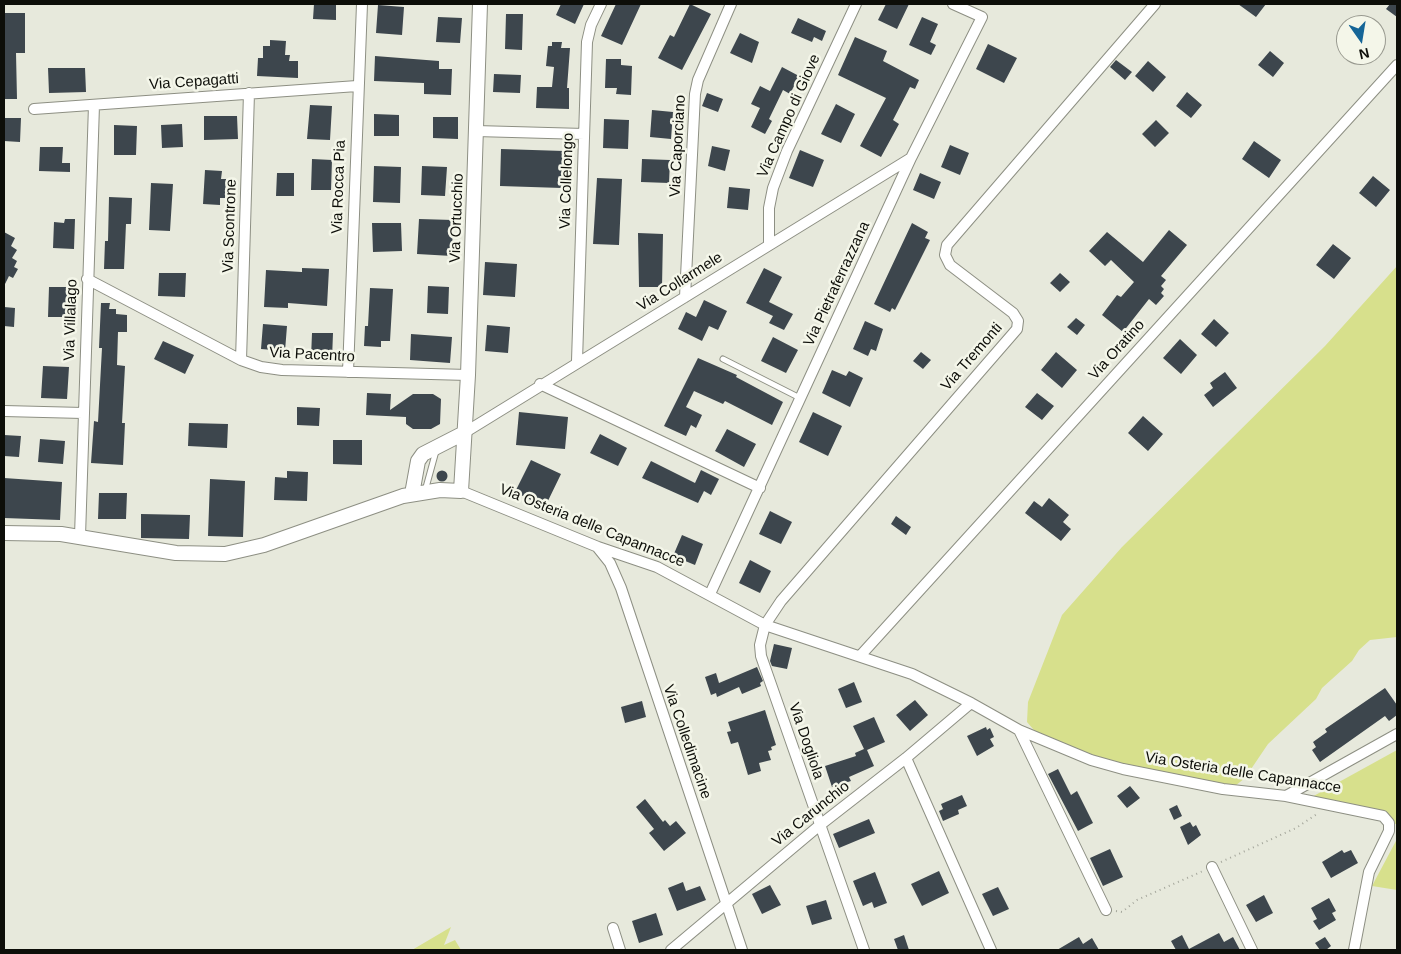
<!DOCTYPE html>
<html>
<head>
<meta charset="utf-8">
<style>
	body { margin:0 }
	#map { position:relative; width:1401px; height:954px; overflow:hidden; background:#e7e9dc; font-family:Arial,sans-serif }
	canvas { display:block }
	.frame { position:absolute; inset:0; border:5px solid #0d0e09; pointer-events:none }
	.north { position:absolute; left:1336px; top:15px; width:50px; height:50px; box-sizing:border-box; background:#f4f6e9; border:1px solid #98998f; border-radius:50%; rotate:167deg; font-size:14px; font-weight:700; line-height:20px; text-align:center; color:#0d0e09 }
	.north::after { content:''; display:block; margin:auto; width:18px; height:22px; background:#156597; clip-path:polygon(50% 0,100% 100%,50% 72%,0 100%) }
</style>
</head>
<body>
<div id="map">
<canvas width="1401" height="954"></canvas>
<div class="frame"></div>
<div class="north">N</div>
</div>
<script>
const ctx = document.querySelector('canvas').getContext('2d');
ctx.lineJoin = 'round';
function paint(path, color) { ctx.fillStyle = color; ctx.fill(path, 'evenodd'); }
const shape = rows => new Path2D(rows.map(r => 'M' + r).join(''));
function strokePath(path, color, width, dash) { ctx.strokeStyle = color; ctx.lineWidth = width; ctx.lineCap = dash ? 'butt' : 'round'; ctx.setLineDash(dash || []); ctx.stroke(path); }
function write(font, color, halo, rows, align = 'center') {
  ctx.font = font + ' Arial,sans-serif'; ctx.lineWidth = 5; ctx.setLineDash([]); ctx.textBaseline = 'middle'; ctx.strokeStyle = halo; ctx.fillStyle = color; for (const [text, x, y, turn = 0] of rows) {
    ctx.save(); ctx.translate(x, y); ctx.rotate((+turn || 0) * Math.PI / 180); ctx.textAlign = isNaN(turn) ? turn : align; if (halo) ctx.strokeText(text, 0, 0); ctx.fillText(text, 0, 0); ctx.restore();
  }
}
const green = shape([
	[1397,266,1397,637,1370,640,1359,650,1352,661,1322,688,1316,699,1268,744,1245,778,1235,786,1106,762,1039,736,1027,722,1028,702,1062,615,1122,547,1325,346],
	[1397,750,1397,839,1396,824,1310,798],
	[1397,839,1397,890,1372,886],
	[451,927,444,945,455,940,461,950,412,950]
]);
const building = shape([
	[314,4,336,4,336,20,313,19],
	[561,4,584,4,575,24,556,15],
	[616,4,641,4,622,45,601,36],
	[690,4,711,14,682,70,658,58,670,35,674,37],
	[886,4,909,4,897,29,878,20],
	[1238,4,1266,4,1256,17],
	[1390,4,1397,4,1397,17,1386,9],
	[378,5,404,7,402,35,376,33],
	[4,13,25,13,25,53,16,53,17,99,4,99],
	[506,14,523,14,522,50,505,49],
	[438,17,462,18,460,43,436,42],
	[922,17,938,24,930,42,936,45,931,55,909,45],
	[798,18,826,31,822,41,814,37,812,42,791,33],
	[740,33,759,42,752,63,730,53],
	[855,37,887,51,883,61,919,80,915,89,910,87,893,120,899,124,881,157,860,146,886,98,838,75],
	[270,40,286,41,285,55,290,55,289,61,298,61,298,78,257,76,258,58,263,58,263,46,270,46],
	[552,42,562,42,561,48,570,48,567,88,569,88,569,109,536,108,537,87,552,87,554,67,546,66,548,46,552,46],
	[988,44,1017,58,1004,83,976,69],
	[1270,51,1284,63,1273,77,1258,65],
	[375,56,439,61,439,69,452,69,451,95,424,94,424,83,374,81],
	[606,59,621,59,621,65,632,66,631,95,616,94,617,88,605,88],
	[1116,60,1132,72,1125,80,1110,67],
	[1148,61,1166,77,1153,92,1135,76],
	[782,67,799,76,790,94,783,90,769,119,772,121,765,134,751,127,760,108,751,104,760,86,770,91],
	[48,68,85,68,86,92,49,93],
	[494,74,521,75,520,93,493,92],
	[1187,92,1202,105,1191,118,1176,106],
	[707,93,723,99,718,112,702,106],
	[836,104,855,114,841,143,821,134],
	[310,105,332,106,330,140,307,139],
	[652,110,673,112,671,139,650,137],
	[374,114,399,115,399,136,374,136],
	[204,116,237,116,238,139,204,140],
	[433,117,458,117,458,139,433,138],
	[4,118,21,118,20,142,4,141],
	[604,119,629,120,628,149,603,148],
	[1156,120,1169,133,1155,147,1142,134],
	[182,124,183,147,162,148,161,125],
	[114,125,137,126,136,155,114,155],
	[1254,141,1281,160,1269,178,1242,159],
	[950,145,969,153,960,175,941,167],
	[712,146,730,150,725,171,708,166],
	[40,147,63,147,62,163,70,163,70,172,39,171],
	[501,149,564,151,562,188,500,186],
	[800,150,824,160,813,187,789,178],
	[312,159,332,160,331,190,311,190],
	[642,159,670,160,669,183,641,182],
	[374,166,401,167,400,203,373,202],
	[422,166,447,167,445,196,421,195],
	[205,170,222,171,221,179,226,179,225,198,220,198,220,205,203,204],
	[277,173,294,173,294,196,276,196],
	[920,173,941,182,934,199,913,190],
	[1373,176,1390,190,1376,207,1359,193],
	[597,178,622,179,619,245,593,244],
	[151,183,173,184,170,231,149,230],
	[729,187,750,189,748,210,727,208],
	[109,197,132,198,131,224,126,224,124,269,104,269,105,241,108,241],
	[65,219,75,219,74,249,53,248,54,222,64,223],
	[419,219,453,220,452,256,417,254],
	[372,223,401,223,402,251,373,252],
	[912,223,928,232,925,238,930,240,895,310,892,308,890,312,874,304],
	[1169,230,1187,245,1161,276,1166,280,1161,286,1164,289,1161,293,1164,296,1156,305,1149,299,1123,332,1102,315,1117,295,1121,297,1134,282,1111,260,1105,266,1089,251,1107,232,1143,262],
	[4,232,15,238,11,246,17,250,12,258,17,261,14,267,18,269,13,278,9,276,4,286],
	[638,233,663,234,662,287,639,287],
	[1333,244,1351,258,1334,279,1316,265],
	[485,262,517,264,515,297,483,295],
	[302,268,329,269,327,306,288,303,288,308,264,307,266,270,302,272],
	[764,268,782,277,769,302,793,314,784,330,769,323,773,316,746,303],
	[159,273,186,273,185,297,158,296],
	[1060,273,1070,282,1060,292,1050,283],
	[428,286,449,287,448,314,427,313],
	[49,287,71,287,70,317,48,317],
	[370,288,393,289,390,341,381,341,381,347,364,346,365,326,368,326],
	[704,300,727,311,718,330,709,326,702,341,678,329,686,312,696,317],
	[101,303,110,303,109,309,116,309,116,314,127,315,127,332,118,332,117,365,125,366,122,423,125,423,123,465,91,463,94,421,98,422,102,348,99,348],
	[4,307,15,308,14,327,4,326],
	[1076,318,1085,325,1077,335,1067,327],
	[1214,319,1229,333,1216,347,1201,334],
	[865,321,883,329,876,351,871,349,868,356,853,349],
	[263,324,287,326,285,351,261,349],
	[487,325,510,327,508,353,485,351],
	[312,333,333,333,332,359,311,358],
	[411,334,452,337,450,363,410,360],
	[773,337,798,350,786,373,761,361],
	[1180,339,1197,355,1181,374,1163,358],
	[163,341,194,355,185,374,154,359],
	[921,352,931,360,923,369,913,361],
	[1056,352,1077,370,1062,388,1041,370],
	[698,358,737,375,736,377,783,402,772,425,725,401,723,404,694,391,686,407,702,415,696,428,691,425,686,436,664,426],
	[43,366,69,367,67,399,41,398],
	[832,370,846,376,849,371,863,378,850,407,822,393],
	[1225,372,1237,388,1213,407,1204,395,1213,388,1210,383],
	[367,393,391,394,390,410,413,394,433,394,441,399,440,424,431,429,413,429,406,424,406,417,366,415],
	[1037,393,1054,406,1042,420,1025,407],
	[297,407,320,408,319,426,297,425],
	[519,412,568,417,565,449,516,445],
	[813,412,842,426,828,456,799,442],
	[1143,416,1163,434,1148,451,1128,433],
	[189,423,228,424,227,448,188,446],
	[727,429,756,444,744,467,715,451],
	[600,434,627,448,618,466,590,453],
	[4,435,21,436,19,457,4,456],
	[40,439,65,441,63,464,38,462],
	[333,440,362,440,362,465,333,464],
	[531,460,561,474,545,507,515,492],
	[651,461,695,483,701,470,719,479,711,495,704,491,698,503,642,478],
	'436.5 476a5.5 5.5 0 1 1 11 0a5.5 5.5 0 1 1-11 0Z',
	[287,471,308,472,307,501,274,500,275,477,287,478],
	[4,478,62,482,60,520,4,518],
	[210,479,245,481,243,537,208,536],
	[99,493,127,493,126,519,98,519],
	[1049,498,1069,515,1063,522,1071,529,1061,541,1025,513,1034,501,1042,507],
	[770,511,792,522,781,544,759,534],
	[141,514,190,515,189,539,141,538],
	[896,516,911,527,906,535,891,524],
	[682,535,703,544,695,565,673,556],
	[750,560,771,571,760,593,739,583],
	[774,644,792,648,787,669,772,666,770,661],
	[757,667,763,681,760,683,761,686,742,694,739,687,717,697,716,693,711,695,705,677,716,673,719,683],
	[854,682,862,702,846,708,838,689],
	[1385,688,1397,705,1397,715,1389,721,1385,716,1320,762,1312,750,1316,747,1313,742,1327,732,1325,729],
	[915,700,928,715,910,731,896,715],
	[642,701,646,717,625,723,621,707],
	[765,710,776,745,771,747,772,750,768,751,771,760,759,763,761,771,748,775,738,742,731,744,727,732,731,731,728,722],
	[874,717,885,742,867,750,874,766,849,777,851,781,832,787,825,766,856,756,855,753,864,749,853,726],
	[986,727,987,730,990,728,994,737,990,739,994,746,977,756,967,736],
	[1058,769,1071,795,1077,791,1093,823,1078,831,1048,774],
	[1130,786,1140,798,1127,808,1117,796],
	[962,795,967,806,958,810,959,814,943,821,939,811,943,809,941,804],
	[645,799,663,822,665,820,670,826,676,821,686,833,664,851,649,833,654,829,636,807],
	[1177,805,1182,816,1174,820,1169,809],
	[869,819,875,833,839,848,833,834],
	[1190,822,1193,827,1196,825,1201,835,1188,845,1180,827],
	[1110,849,1123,877,1103,886,1090,858],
	[1342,850,1344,853,1351,850,1358,863,1331,878,1322,862],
	[939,871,949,893,922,906,911,884],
	[875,872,887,903,874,908,872,902,863,906,853,881],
	[683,882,686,891,700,886,706,900,677,911,668,888],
	[770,885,781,905,762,914,752,894],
	[998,887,1009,909,993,916,982,894],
	[1264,895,1273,913,1256,922,1246,905],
	[1329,898,1336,911,1332,913,1336,920,1319,930,1313,921,1317,919,1311,908],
	[826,900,832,919,812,925,806,906],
	[656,913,663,935,639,943,632,921],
	[1219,933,1224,942,1233,937,1240,950,1176,950,1171,941,1182,935,1189,949],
	[904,935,909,950,898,950,894,939],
	[1079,937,1083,944,1092,938,1099,950,1057,950],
	[1325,937,1331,946,1326,950,1320,950,1315,943]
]);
const path = shape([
	[1221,862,1296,828,1317,814],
	[1116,911,1122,912,1137,900,1203,871]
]);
const lane = shape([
	[723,359,800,398],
	[425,491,436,451]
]);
const street = shape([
	[34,109,357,86],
	[476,131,584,134],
	[769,244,769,208,773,188,787,151,856,4],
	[87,279,241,360,261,367,282,370,468,375],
	[685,297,695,94,698,80,731,4],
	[241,360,249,93],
	[577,361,587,42,591,25,601,4],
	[348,372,362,4],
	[540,384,760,488],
	[4,411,83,413],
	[464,433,911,158],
	[461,491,598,547,657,567,765,625,912,674,971,703,1019,730,1091,760,1123,769,1223,789,1286,796,1383,816,1389,823,1389,831,1369,872,1354,950],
	[80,536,94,105],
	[598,548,610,563,621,588,742,950],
	[710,594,911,158,982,17,953,4],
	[860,656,1397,65],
	[1019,730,1106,910],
	[906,758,991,950],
	[1286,796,1397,734],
	[1212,867,1252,950],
	[613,928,620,950],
	[671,950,820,825,906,758,971,703],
	[864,950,761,656,760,645,765,625,781,601,1017,329,1018,321,1013,313,950,265,945,255,947,245,1155,4]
]);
const secondary = shape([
	[412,494,418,461,423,454,464,433],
	[4,533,61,534,176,553,225,554,264,545,403,496,440,490,461,491,468,375,480,4]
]);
const streetNames = [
	["Via Cepagatti",194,82,-4],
	["Via Campo di Giove",789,116,-66],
	["Via Caporciano",678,146,-87],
	["Via Collelongo",567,181,-88],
	["Via Rocca Pia",339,187,-88],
	["Via Ortucchio",457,218,-88],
	["Via Scontrone",230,226,-88],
	["Via Collarmele",680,282,-32],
	["Via Pietraferrazzana",837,284,-65],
	["Via Villalago",71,320,-88],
	["Via Oratino",1117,350,-48],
	["Via Pacentro",312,355,3],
	["Via Tremonti",972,357,-49],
	["Via Osteria delle Capannacce",592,526,22],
	["Via Dogliola",806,741,71],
	["Via Colledimacine",687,742,71],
	["Via Osteria delle Capannacce",1243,773,9],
	["Via Carunchio",811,814,-39]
];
paint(green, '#d7e08c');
paint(building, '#3d464d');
strokePath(lane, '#8d8f83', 7);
strokePath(street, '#8d8f83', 12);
strokePath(secondary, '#8d8f83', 16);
strokePath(path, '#a5a79c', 2, [1, 4]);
strokePath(lane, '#fff', 5);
strokePath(street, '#fff', 10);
strokePath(secondary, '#fff', 14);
write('15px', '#0d0e09', '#f4f6e9', streetNames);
</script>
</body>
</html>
